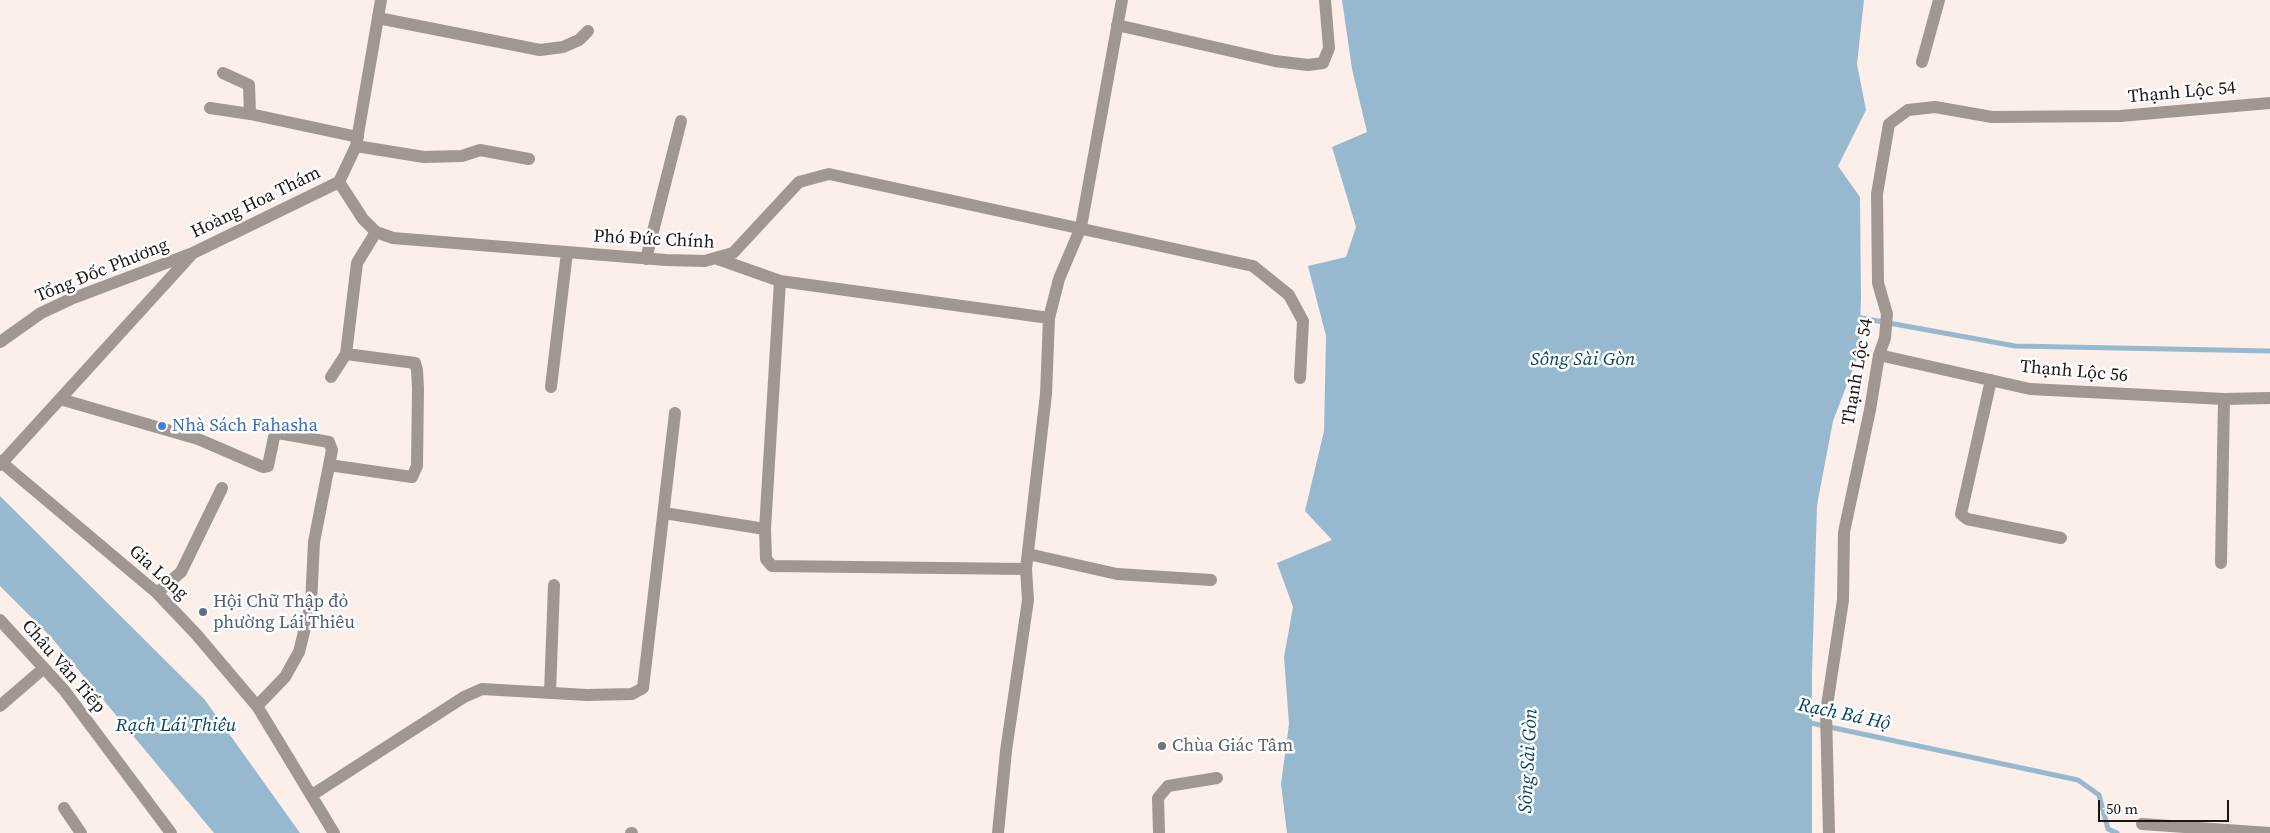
<!DOCTYPE html>
<html>
<head>
<meta charset="utf-8">
<style>
	body { margin:0 }
	#map { position:relative; width:2270px; height:833px; overflow:hidden; background:#fceee9; font-family:"Source Serif 4",serif }
	canvas { display:block }
	.scale { position:absolute; left:2098px; top:800px; width:131px; height:22px; box-sizing:border-box; border:2px solid #1d1512; border-top:0; padding-left:6px; font-size:15px; line-height:18px; white-space:nowrap; color:#1d1512; -webkit-text-stroke:4px #fff; paint-order:stroke }
</style>
</head>
<body>
<div id="map">
<canvas width="2270" height="833"></canvas>
<div class="scale">50 m</div>
</div>
<script>
const ctx = document.querySelector('canvas').getContext('2d');
ctx.lineJoin = 'round';
function paint(path, color) { ctx.fillStyle = color; ctx.fill(path, 'evenodd'); }
const shape = rows => new Path2D(rows.map(r => 'M' + r).join(''));
function strokePath(path, color, width, dash) { ctx.strokeStyle = color; ctx.lineWidth = width; ctx.lineCap = dash ? 'butt' : 'round'; ctx.setLineDash(dash || []); ctx.stroke(path); }
function write(font, color, halo, rows, align = 'center') {
  ctx.font = font + ' "Source Serif 4",serif'; ctx.lineWidth = 5; ctx.setLineDash([]); ctx.textBaseline = 'middle'; ctx.strokeStyle = halo; ctx.fillStyle = color; for (const [text, x, y, turn = 0] of rows) {
    ctx.save(); ctx.translate(x, y); ctx.rotate((+turn || 0) * Math.PI / 180); ctx.textAlign = isNaN(turn) ? turn : align; if (halo) ctx.strokeText(text, 0, 0); ctx.fillText(text, 0, 0); ctx.restore();
  }
}
const water = shape([
	[1342,0,1864,0,1857,64,1866,110,1838,166,1860,197,1861,298,1859,353,1833,421,1817,505,1812,673,1812,833,1287,833,1281,784,1289,724,1284,657,1293,607,1277,563,1332,540,1305,511,1324,431,1326,336,1308,266,1346,257,1356,227,1332,147,1367,132,1352,69],
	[0,496,205,700,300,833,214,833,51,637,0,586]
]);
const stream = shape([
	[1856,317,2015,346,2270,351],
	[1806,722,2078,780,2099,795,2108,829,2117,833]
]);
const minor = shape([
	[378,18,540,50,563,47,579,40,588,31],
	[1117,25,1275,61,1308,65,1323,63,1329,48,1325,0],
	[1922,62,1939,0],
	[223,73,249,85,250,114],
	[210,108,250,114,358,137],
	[356,146,424,157,462,156,480,150,529,159],
	[339,182,363,219,376,232,393,238,666,260,705,261,715,258,780,281,1049,318],
	[715,258,733,253,799,182,829,174,1253,266,1289,295,1303,321,1300,378],
	[646,259,681,121],
	[780,281,765,529,766,559,772,566,1026,569],
	[0,342,41,313,71,299,190,254],
	[1879,355,2030,389,2224,399,2270,398],
	[331,377,346,354,357,263,376,232],
	[1991,380,1961,514,1967,519,2061,538],
	[551,387,567,252],
	[60,399,198,439,263,467,268,466,274,437,278,433,329,442,332,450,314,542,311,604,299,652,285,677,257,706],
	[0,461,157,593,196,634,257,706,334,833],
	[0,465,193,253,339,182,356,146,381,0],
	[329,465,412,477,417,466,418,388,417,370,415,363,346,354],
	[664,513,765,529],
	[1028,554,1117,574,1211,580],
	[2221,563,2224,399],
	[157,593,181,572,222,488],
	[0,620,64,690,171,833],
	[550,693,554,585],
	[0,706,44,668],
	[312,795,464,697,482,689,587,695,632,694,643,688,675,413],
	[64,808,81,833],
	[2142,824,2270,833],
	[631,833,632,833],
	[998,833,1006,751,1028,600,1026,569,1046,394,1049,318,1059,279,1081,227,1122,0],
	[1159,833,1158,798,1168,786,1217,778],
	[1829,833,1826,712,1843,600,1844,532,1870,410,1879,355,1885,338,1887,314,1878,283,1877,194,1889,124,1908,110,1935,107,1992,117,2120,116,2270,103]
]);
const markers = [
	[162,426,5,"#3f7fe0"],
	[203,612,5,"#5c6f8a"],
	[1162,746,5,"#6b7280"]
];
const streetNames = [
	["Thạnh Lộc 54",2182,93,-5],
	["Hoàng Hoa Thám",256,203,-26],
	["Phó Đức Chính",654,240,3],
	["Tổng Đốc Phương",102,271,-22],
	["Thạnh Lộc 54",1858,372,-80],
	["Thạnh Lộc 56",2074,372,5],
	["Gia Long",158,573,42],
	["Châu Văn Tiếp",63,667,49]
];
const shopNames = [
	["Nhà Sách Fahasha",172,426]
];
const serviceNames = [
	["Hội Chữ Thập đỏ",213,602],
	["phường Lái Thiêu",213,623]
];
const worshipNames = [
	["Chùa Giác Tâm",1172,746]
];
const waterNames = [
	["Sông Sài Gòn",1583,360],
	["Rạch Bá Hộ",1844,715,12],
	["Rạch Lái Thiêu",176,726],
	["Sông Sài Gòn",1529,761,-87]
];
paint(water, '#97b9d0');
strokePath(stream, '#97b9d0', 5);
strokePath(minor, '#a09793', 12);
for (const [x, y, r, color] of markers) { const dot = new Path2D(); dot.arc(x, y, r, 0, 2 * Math.PI); ctx.fillStyle = color; ctx.fill(dot); strokePath(dot, '#fff', 2); }
write('18px', '#1d1512', '#fff', streetNames);
write('18px', '#366cbe', '#fff', shopNames, 'left');
write('18px', '#4e5e75', '#fff', serviceNames, 'left');
write('18px', '#5b616d', '#fff', worshipNames, 'left');
write('italic 19px', '#034464', '#fff', waterNames);
</script>
</body>
</html>
